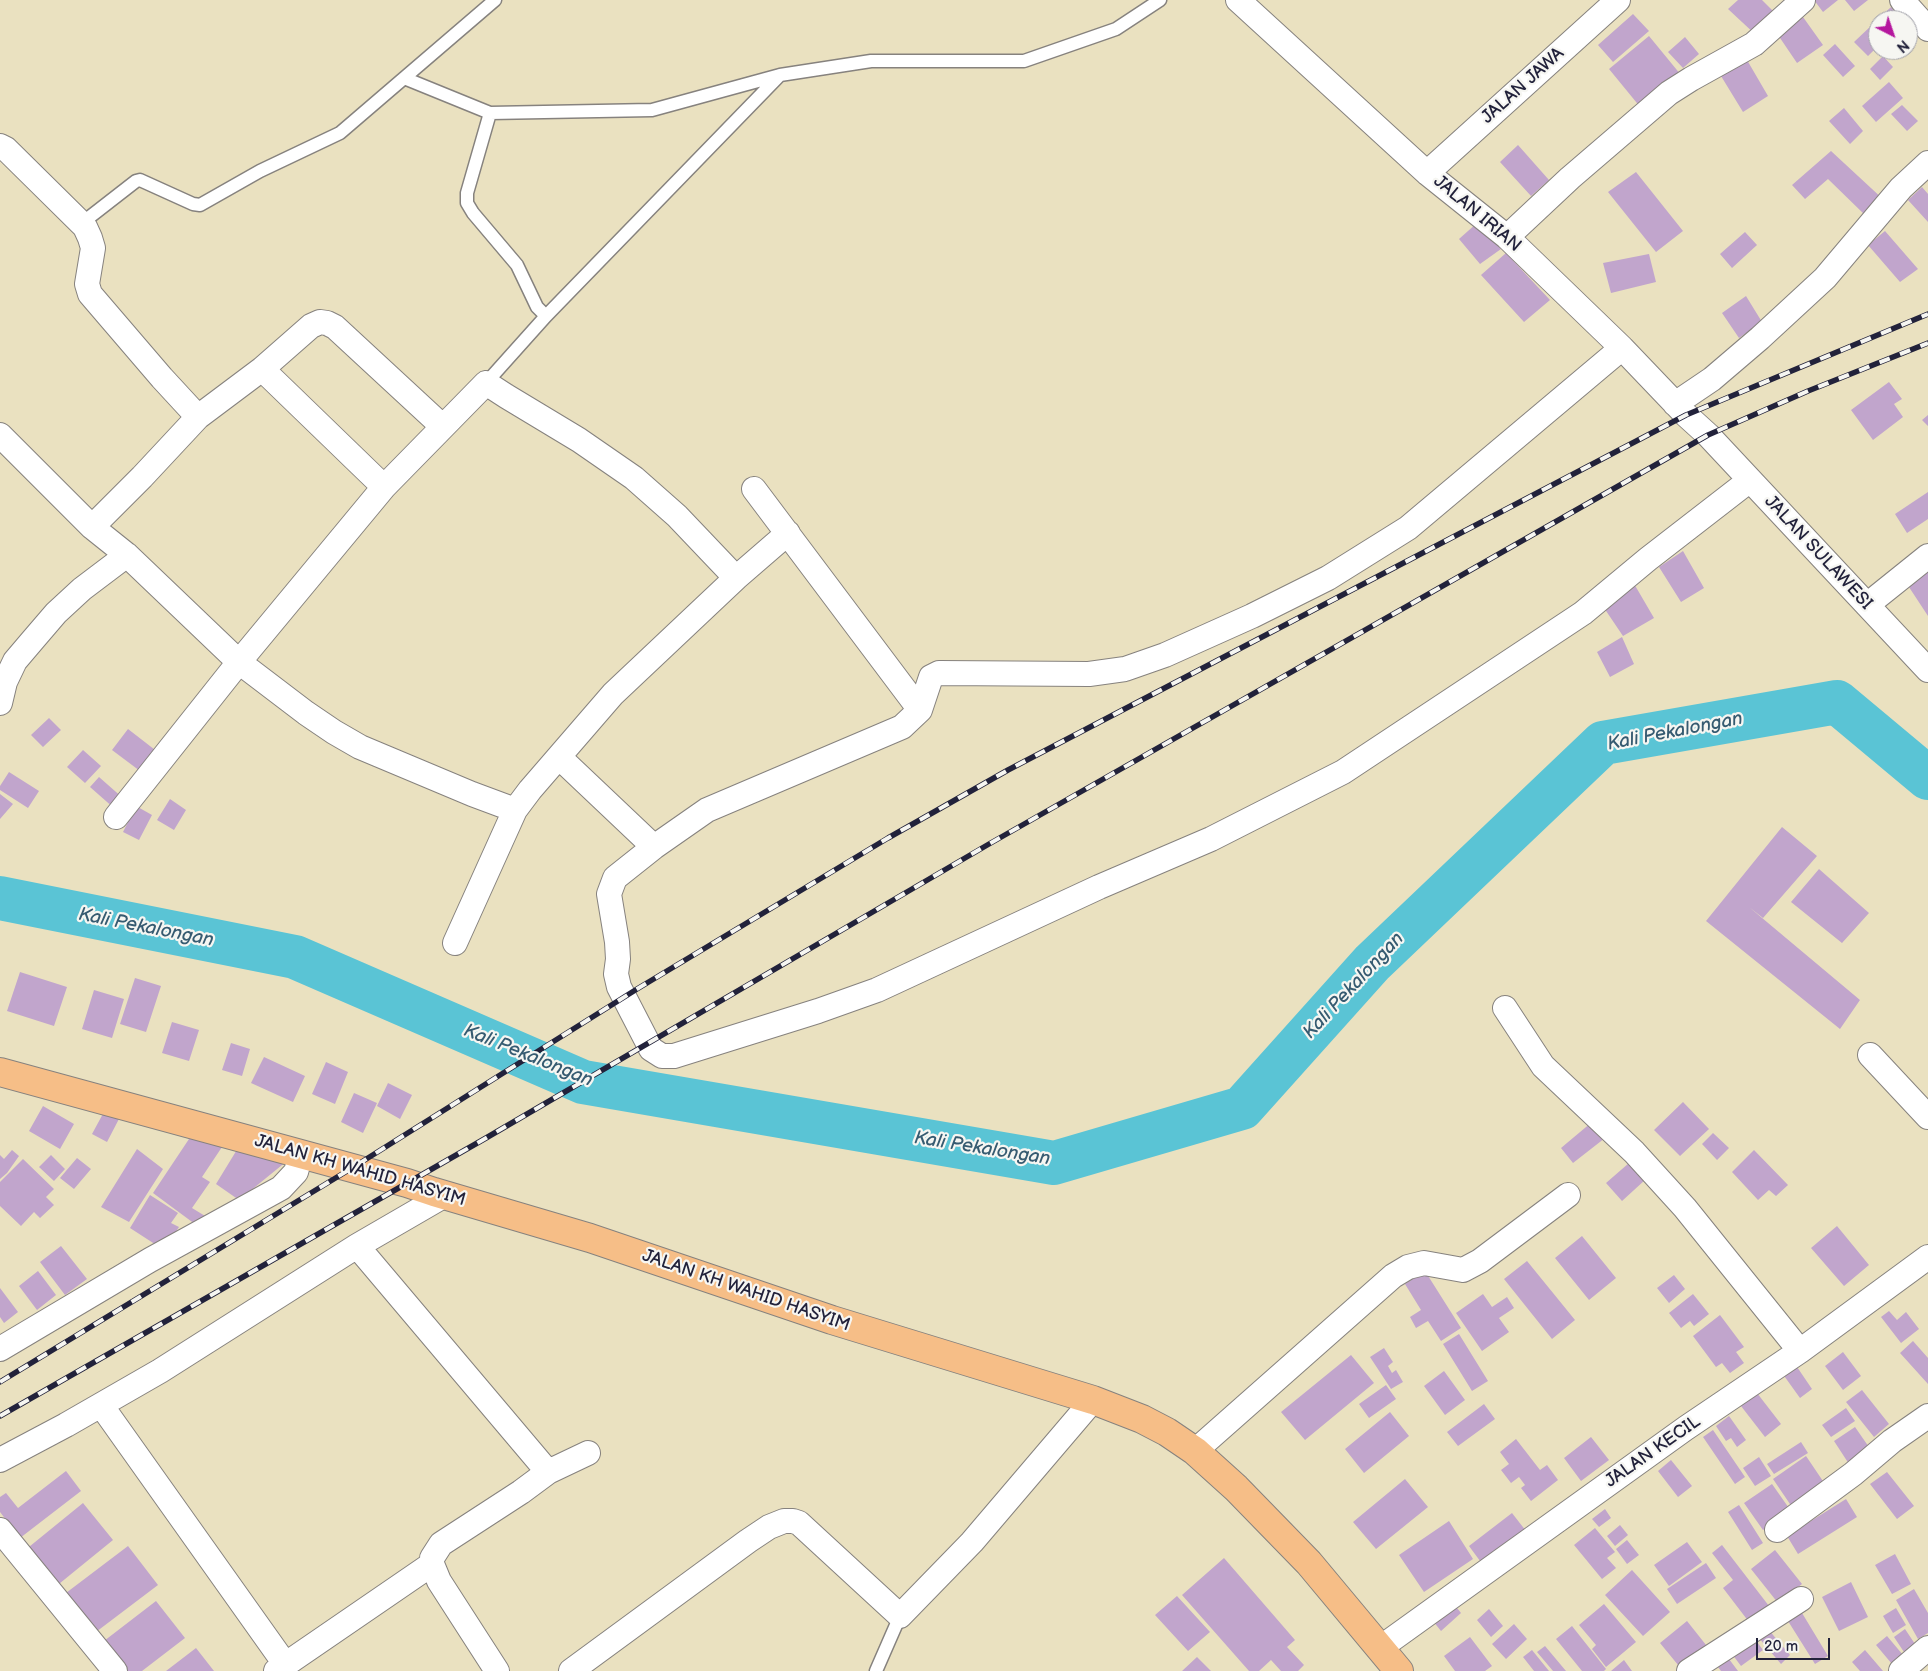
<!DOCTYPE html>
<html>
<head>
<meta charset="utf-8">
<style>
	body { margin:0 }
	#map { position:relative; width:1928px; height:1671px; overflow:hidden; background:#eae1c0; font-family:"Balsamiq Sans",sans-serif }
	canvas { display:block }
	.north { position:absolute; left:1868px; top:10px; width:50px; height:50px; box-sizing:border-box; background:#f6f6f2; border:1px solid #a1a1a9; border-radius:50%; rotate:139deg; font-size:14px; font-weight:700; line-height:20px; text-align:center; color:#22223b }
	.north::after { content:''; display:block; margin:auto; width:18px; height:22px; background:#b5179e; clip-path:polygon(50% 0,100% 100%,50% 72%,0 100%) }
	.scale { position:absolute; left:1756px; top:1638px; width:74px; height:22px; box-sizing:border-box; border:2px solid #22223b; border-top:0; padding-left:6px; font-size:15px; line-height:18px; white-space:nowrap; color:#22223b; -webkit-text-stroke:4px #f6f6f2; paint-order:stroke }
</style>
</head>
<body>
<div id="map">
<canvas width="1928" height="1671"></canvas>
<div class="north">N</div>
<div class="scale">20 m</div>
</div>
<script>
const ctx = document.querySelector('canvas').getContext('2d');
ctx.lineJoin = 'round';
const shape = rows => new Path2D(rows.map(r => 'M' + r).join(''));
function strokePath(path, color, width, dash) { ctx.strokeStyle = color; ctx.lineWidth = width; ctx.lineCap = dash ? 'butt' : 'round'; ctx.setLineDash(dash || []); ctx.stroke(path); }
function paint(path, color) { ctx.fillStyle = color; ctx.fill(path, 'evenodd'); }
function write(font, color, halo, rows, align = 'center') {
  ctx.font = font + ' "Balsamiq Sans",sans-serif'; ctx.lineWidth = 4.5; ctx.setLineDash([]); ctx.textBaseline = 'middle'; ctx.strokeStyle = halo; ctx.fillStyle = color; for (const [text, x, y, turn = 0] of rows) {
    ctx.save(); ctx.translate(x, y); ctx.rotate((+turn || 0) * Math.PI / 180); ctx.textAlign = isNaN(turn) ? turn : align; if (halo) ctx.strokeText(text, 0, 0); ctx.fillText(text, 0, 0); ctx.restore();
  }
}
const river = shape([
	[0,898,295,957,583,1082,1054,1163,1242,1108,1372,963,1603,743,1837,702,1928,778]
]);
const building = shape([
	[1738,0,1762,0,1778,16,1757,36,1728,9],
	[1814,0,1838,0,1823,12],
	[1845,0,1868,0,1854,11],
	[1891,7,1902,20,1878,20,1878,46,1868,56,1854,42],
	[1633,14,1649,31,1613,62,1598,45],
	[1803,17,1823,45,1797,63,1778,35],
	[1649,36,1681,75,1641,108,1609,69],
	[1685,37,1699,54,1683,68,1668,52],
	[1835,44,1855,66,1843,77,1823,55],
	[1883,56,1893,67,1880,80,1870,69],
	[1747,60,1768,96,1743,112,1721,76],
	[1889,82,1903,98,1876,122,1862,106],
	[1902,105,1918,121,1907,131,1891,114],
	[1844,108,1863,131,1850,144,1829,121],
	[1518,145,1549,180,1531,196,1500,162],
	[1831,151,1885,201,1866,216,1828,179,1805,199,1792,185],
	[1636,172,1683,231,1656,252,1608,192],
	[1922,187,1928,194,1928,222,1908,200],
	[1477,223,1501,249,1480,264,1459,239],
	[1885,231,1918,269,1900,282,1868,245],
	[1745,232,1757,245,1732,268,1720,254],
	[1506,253,1550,300,1524,322,1481,275],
	[1649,254,1656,282,1611,293,1603,263],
	[1746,296,1762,322,1739,338,1722,313],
	[1889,382,1902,399,1894,404,1903,417,1873,440,1851,410],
	[1928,415,1928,426,1922,420],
	[1928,492,1928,519,1907,533,1895,514],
	[1683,551,1704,588,1681,602,1659,567],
	[1928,565,1928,616,1905,581],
	[1633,582,1654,618,1623,636,1600,602],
	[1622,637,1634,664,1610,677,1597,652],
	[49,718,61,730,43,747,31,735],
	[128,729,159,753,144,774,112,750],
	[83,750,101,766,85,783,67,767],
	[9,772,39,791,28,808,0,790,0,786],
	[99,777,124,799,115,809,90,787],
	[0,794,13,804,0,819],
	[170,799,186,810,174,830,157,820],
	[136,806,152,815,139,840,123,832],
	[1782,827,1817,856,1763,918,1749,907,1860,1000,1840,1029,1706,921],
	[1819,869,1869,913,1842,943,1791,902],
	[20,972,67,987,54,1026,7,1011],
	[135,978,161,986,146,1032,120,1024],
	[94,990,124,999,112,1038,82,1029],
	[172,1022,199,1030,189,1061,162,1053],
	[231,1043,250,1049,242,1076,222,1070],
	[264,1057,305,1076,293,1102,251,1083],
	[326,1062,348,1072,335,1104,312,1094],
	[388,1083,412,1095,400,1119,377,1106],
	[354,1093,377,1103,363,1133,341,1122],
	[1683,1102,1709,1129,1680,1156,1654,1130],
	[43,1106,74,1124,60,1149,29,1131],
	[105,1110,120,1117,107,1142,92,1134],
	[1592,1122,1605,1138,1573,1163,1561,1148],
	[195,1130,222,1147,202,1177,210,1182,192,1208,210,1219,203,1230,153,1193],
	[1713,1133,1729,1148,1717,1160,1702,1144],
	[238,1148,287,1161,239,1200,216,1184],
	[137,1149,163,1169,129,1222,101,1207],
	[12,1150,19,1156,7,1173,0,1179,0,1155,4,1159],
	[1754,1150,1788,1185,1776,1196,1769,1190,1758,1200,1732,1172],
	[51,1155,65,1169,54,1181,39,1167],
	[77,1158,91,1169,74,1189,60,1178],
	[23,1159,54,1189,46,1197,54,1205,40,1218,34,1212,21,1226,0,1206,0,1182],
	[1629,1163,1645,1180,1622,1201,1606,1183],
	[150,1195,178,1213,171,1223,179,1227,164,1250,130,1228],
	[1837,1226,1869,1265,1844,1286,1811,1248],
	[1582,1236,1616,1278,1589,1300,1555,1258],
	[61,1246,87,1279,65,1295,40,1262],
	[1527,1261,1575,1320,1552,1339,1504,1279],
	[38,1271,56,1295,37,1310,19,1286],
	[1425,1271,1461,1328,1441,1341,1428,1321,1416,1328,1410,1317,1421,1310,1405,1284],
	[1674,1275,1685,1289,1669,1303,1657,1288],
	[0,1288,18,1312,4,1323,0,1317],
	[1483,1294,1492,1307,1507,1297,1514,1308,1499,1318,1509,1332,1482,1351,1456,1313],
	[1693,1294,1709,1314,1694,1326,1690,1321,1681,1328,1669,1313],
	[1889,1311,1897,1320,1906,1312,1919,1329,1901,1343,1881,1317],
	[1720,1315,1744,1347,1736,1352,1744,1363,1730,1373,1722,1363,1716,1367,1693,1336],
	[1459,1334,1488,1381,1472,1391,1443,1344],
	[1913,1341,1928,1358,1928,1384,1900,1353],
	[1384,1348,1393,1362,1388,1366,1392,1373,1396,1370,1403,1382,1391,1389,1370,1357],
	[1843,1352,1861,1376,1843,1390,1825,1366],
	[1351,1355,1374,1383,1305,1440,1281,1412],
	[1795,1364,1812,1389,1800,1398,1782,1373],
	[1444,1371,1465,1400,1445,1415,1424,1386],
	[1386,1385,1396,1399,1369,1418,1359,1404],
	[1862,1390,1889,1424,1874,1437,1846,1402],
	[1757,1393,1781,1424,1765,1437,1741,1406],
	[1484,1404,1495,1419,1458,1446,1447,1432],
	[1846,1408,1855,1421,1831,1437,1822,1425],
	[1390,1412,1409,1436,1364,1473,1345,1449],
	[1729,1416,1746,1440,1737,1447,1731,1438,1726,1441,1716,1426],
	[1855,1427,1871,1450,1849,1464,1834,1441],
	[1713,1430,1745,1477,1735,1484,1703,1437],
	[1591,1437,1609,1460,1581,1481,1564,1458],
	[1516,1439,1540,1470,1547,1465,1558,1480,1531,1501,1521,1488,1525,1485,1519,1477,1511,1483,1501,1470,1509,1464,1500,1452],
	[1801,1442,1808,1453,1774,1474,1767,1464],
	[1806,1456,1829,1490,1792,1507,1773,1479],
	[1759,1457,1771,1476,1755,1486,1743,1468],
	[1671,1460,1692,1486,1678,1497,1658,1471],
	[66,1471,81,1491,20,1538,0,1512,0,1497,6,1493,18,1508],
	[1887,1472,1914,1506,1897,1519,1870,1484],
	[1405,1479,1428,1507,1376,1549,1353,1522],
	[1772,1484,1791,1511,1763,1530,1744,1503],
	[1846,1499,1857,1517,1798,1554,1787,1536],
	[83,1503,113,1540,54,1588,24,1551],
	[1739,1505,1763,1543,1752,1550,1728,1512],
	[1605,1509,1611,1518,1599,1527,1592,1519],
	[1512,1513,1526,1531,1483,1565,1469,1546],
	[1449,1521,1473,1559,1424,1592,1399,1555],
	[1620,1525,1628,1535,1615,1546,1607,1536],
	[1595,1528,1615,1552,1607,1558,1616,1568,1602,1579,1574,1545],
	[1627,1540,1639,1555,1627,1564,1616,1549],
	[1687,1542,1702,1562,1669,1586,1654,1565],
	[1722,1545,1769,1606,1749,1622,1723,1588,1733,1580,1712,1553],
	[128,1546,158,1585,92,1635,62,1596],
	[1775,1550,1802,1584,1778,1603,1751,1569],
	[1895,1554,1911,1584,1892,1594,1875,1565],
	[1224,1558,1295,1640,1287,1647,1304,1665,1298,1671,1281,1671,1271,1660,1259,1671,1249,1671,1182,1595],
	[1706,1563,1716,1578,1677,1604,1667,1589],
	[1632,1570,1670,1612,1643,1636,1605,1595],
	[1851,1582,1868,1617,1839,1631,1822,1597],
	[1914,1589,1928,1613,1928,1633,1918,1639,1896,1600],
	[1177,1596,1210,1632,1188,1651,1155,1615],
	[156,1601,185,1638,142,1671,127,1671,104,1641],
	[1453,1603,1461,1613,1441,1631,1433,1621],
	[1604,1604,1636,1642,1606,1667,1592,1649,1596,1645,1579,1625],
	[1896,1608,1906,1625,1893,1633,1883,1616],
	[1489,1609,1503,1626,1491,1637,1477,1620],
	[1802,1613,1828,1656,1815,1664,1788,1621],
	[1687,1621,1710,1650,1683,1671,1660,1643],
	[1514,1624,1527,1639,1506,1659,1492,1644],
	[1572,1626,1606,1669,1604,1671,1582,1671,1556,1639],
	[1768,1629,1790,1655,1781,1664,1758,1637],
	[1905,1629,1917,1647,1906,1655,1894,1637],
	[1751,1634,1763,1650,1741,1666,1729,1650],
	[1887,1636,1903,1655,1892,1664,1876,1645],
	[1470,1637,1492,1666,1485,1671,1455,1671,1444,1656],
	[1545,1646,1566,1671,1553,1671,1537,1652],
	[196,1648,214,1671,166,1671],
	[1532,1650,1549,1671,1534,1671,1523,1657],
	[1865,1650,1883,1671,1860,1671,1852,1662],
	[1197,1657,1211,1671,1182,1671],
	[1729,1659,1738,1671,1721,1671,1718,1667],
	[1624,1660,1632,1671,1611,1671]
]);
const service = shape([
	[404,78,490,113,652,110,780,75],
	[490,113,467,193,467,203,473,213,517,265,537,307,546,316],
	[82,223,136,181,140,180,193,204,200,205,260,171,340,133,495,0],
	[486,383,546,316,780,75,871,61,1024,61,1116,29,1160,0],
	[876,1671,900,1616]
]);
const minor = shape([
	[1238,0,1427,173,1507,237,1622,348,1686,415,1708,435,1928,670],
	[1902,0,1928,29],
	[0,146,6,149,85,227,90,238,93,248,87,284,90,294,162,378,198,417,142,477,92,527],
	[1427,173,1618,0],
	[1507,237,1570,178,1669,93,1691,79,1754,44,1803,0],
	[1622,348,1408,528,1328,578,1252,616,1165,655,1125,669,1089,674,939,673,931,677,920,710,902,727,707,810,654,847,615,878,609,894,617,942,618,959,616,974,619,987,651,1049,662,1056,674,1056,818,1011,877,990,1099,887,1211,839,1343,772,1583,613,1648,559,1750,480],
	[262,369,384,487],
	[1675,404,1712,379,1760,338,1825,278,1901,188,1928,163],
	[198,417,262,369,311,326,320,322,327,323,335,327,442,426],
	[0,435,92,527,127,555,239,662,306,713,334,732,360,747,472,794,515,810,530,790,613,694,736,578,788,533],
	[754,489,920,710],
	[1867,605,1928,556],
	[0,703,5,682,15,661,32,641,56,613,82,589,127,555],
	[559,757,654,847],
	[116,817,239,662,384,487,486,383,506,396,579,440,634,478,677,516,736,578],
	[455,943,515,810],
	[1505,1008,1543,1066,1634,1152,1685,1208,1800,1351],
	[1870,1055,1928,1117],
	[357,1246,548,1472,521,1492,441,1544,432,1558,432,1564,439,1581,497,1671],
	[0,1349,150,1260,281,1188,296,1172,301,1154],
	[101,1405,285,1664],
	[1195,1451,1393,1276,1408,1267,1424,1263,1463,1270,1480,1261,1568,1195],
	[0,1460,66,1425,160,1371,357,1246,445,1195],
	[548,1472,588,1453],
	[0,1530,115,1671],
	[1777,1530,1853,1474,1892,1441,1928,1416],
	[1380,1648,1686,1428,1800,1351,1928,1257],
	[276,1671,432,1564],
	[571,1671,748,1541,769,1527,784,1521,793,1521,799,1523,900,1616,972,1542,1093,1400],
	[1689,1671,1801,1599],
	[1901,1671,1928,1648]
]);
const primary = shape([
	[0,1072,407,1183,434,1192,590,1238,832,1320,1093,1400,1142,1419,1167,1432,1195,1451,1236,1488,1309,1563,1399,1671]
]);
const rail = shape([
	[0,1382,352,1168,637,989,888,838,1008,770,1686,415,1928,314],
	[0,1416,486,1138,989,844,1708,435,1808,391,1928,343]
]);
const streetNames = [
	["JALAN JAWA",1523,86,-42],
	["JALAN IRIAN",1477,214,40],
	["JALAN SULAWESI",1818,553,47],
	["JALAN KH WAHID HASYIM",360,1171,16],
	["JALAN KH WAHID HASYIM",746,1291,19],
	["JALAN KECIL",1653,1452,-35]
];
const waterNames = [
	["Kali Pekalongan",1675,732,-11],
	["Kali Pekalongan",146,928,11],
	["Kali Pekalongan",1354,986,-47],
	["Kali Pekalongan",528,1056,22],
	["Kali Pekalongan",982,1149,9]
];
strokePath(river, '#5ac4d5', 44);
paint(building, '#c1a5cc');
strokePath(service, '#86827e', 15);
strokePath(minor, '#86827e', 26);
strokePath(primary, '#86827e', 30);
strokePath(service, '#fff', 12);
strokePath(minor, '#fff', 24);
strokePath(primary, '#f6be87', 28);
strokePath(rail, '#22223b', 5.5);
strokePath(rail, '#f6f6f2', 4, [11]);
write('18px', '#22223b', '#f6f6f2', streetNames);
write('italic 19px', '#365b71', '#f6f6f2', waterNames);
</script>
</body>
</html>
